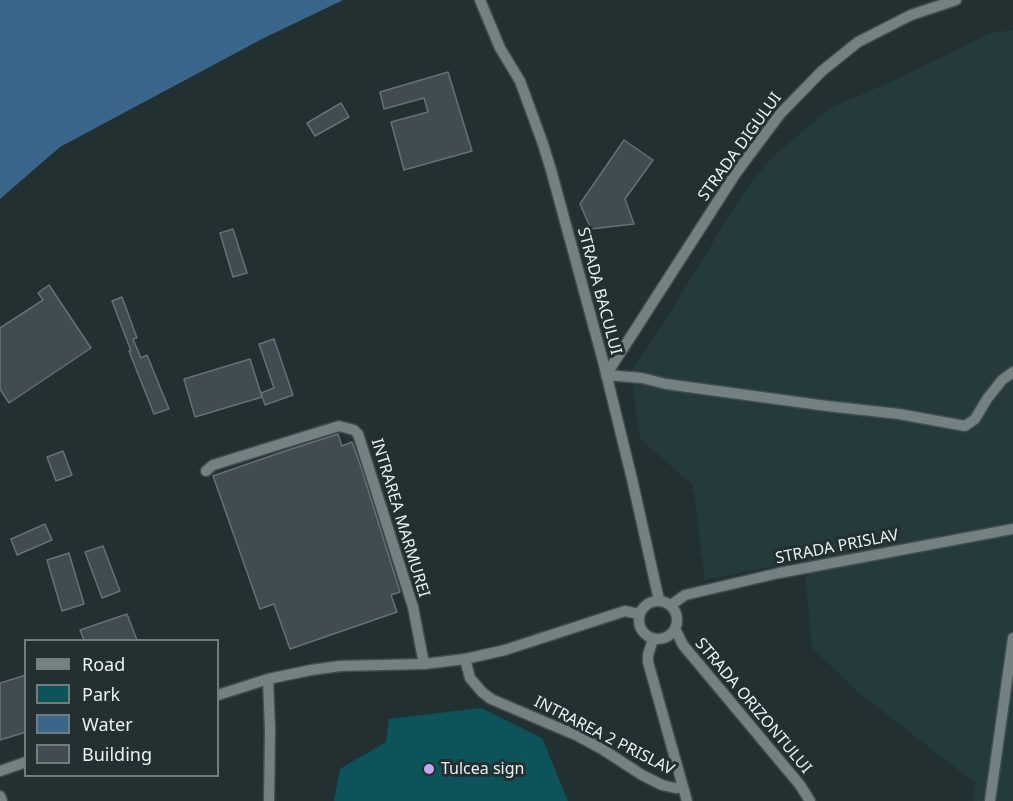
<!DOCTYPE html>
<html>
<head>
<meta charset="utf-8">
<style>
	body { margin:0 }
	#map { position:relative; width:1013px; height:801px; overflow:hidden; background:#233031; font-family:"Noto Sans",sans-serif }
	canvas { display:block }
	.legend { position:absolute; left:24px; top:639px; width:195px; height:138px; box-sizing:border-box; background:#233031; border:2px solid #727d7e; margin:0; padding:8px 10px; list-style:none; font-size:18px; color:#e8f0f1 }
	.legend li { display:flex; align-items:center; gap:12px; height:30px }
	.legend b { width:30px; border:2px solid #727d7e }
</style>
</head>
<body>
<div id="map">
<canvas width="1013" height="801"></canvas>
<ul class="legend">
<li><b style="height:8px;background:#738183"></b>Road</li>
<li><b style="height:16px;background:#0d535a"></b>Park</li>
<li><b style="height:16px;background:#3a668c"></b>Water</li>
<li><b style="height:16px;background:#404c51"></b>Building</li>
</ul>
</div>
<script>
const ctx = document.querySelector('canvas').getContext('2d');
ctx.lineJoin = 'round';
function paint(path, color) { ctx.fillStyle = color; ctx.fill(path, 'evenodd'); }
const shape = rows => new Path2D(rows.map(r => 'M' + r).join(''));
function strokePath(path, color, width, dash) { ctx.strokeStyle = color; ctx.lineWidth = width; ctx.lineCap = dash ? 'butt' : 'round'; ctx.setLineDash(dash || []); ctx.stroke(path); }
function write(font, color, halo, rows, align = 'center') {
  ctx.font = font + ' "Noto Sans",sans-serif'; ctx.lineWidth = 6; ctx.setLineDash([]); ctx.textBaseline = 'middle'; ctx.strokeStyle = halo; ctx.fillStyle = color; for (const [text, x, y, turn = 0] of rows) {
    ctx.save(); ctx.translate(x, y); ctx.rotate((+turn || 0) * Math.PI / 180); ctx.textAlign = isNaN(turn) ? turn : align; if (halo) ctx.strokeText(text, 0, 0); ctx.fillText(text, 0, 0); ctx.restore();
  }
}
const built = shape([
	[1013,30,1013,801,973,801,975,783,862,695,812,648,804,560,705,580,693,485,640,439,631,372,665,321,743,193,772,157,832,107,893,81,991,33]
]);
const green = shape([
	[481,708,542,738,568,801,334,801,340,769,386,742,389,719]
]);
const water = shape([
	[0,0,343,0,262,39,60,147,0,199]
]);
const building = shape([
	[448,72,472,151,404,170,391,122,428,112,424,98,384,109,380,92,448,72],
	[341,103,349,117,315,136,307,123,341,103],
	[624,140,653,160,625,199,634,224,591,229,580,204,624,140],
	[233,229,247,273,233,277,220,233,233,229],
	[49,285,91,348,9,403,0,389,0,328,43,300,38,293,49,285],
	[122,297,137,338,133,339,141,358,147,355,169,409,154,414,129,351,131,351,112,301,122,297],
	[274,339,293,395,265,405,261,393,274,388,259,344,274,339],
	[250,359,262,397,195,417,184,379,250,359],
	[338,434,342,446,352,442,361,467,400,592,391,595,397,612,290,649,274,604,260,609,213,476,282,452,338,434],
	[63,451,72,475,56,481,47,457,63,451],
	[45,524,52,540,17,555,11,539,45,524],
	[103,546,120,591,102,598,85,552,103,546],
	[69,553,84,604,62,611,47,560,69,553],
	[127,614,137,640,84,640,80,630,127,614],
	[26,675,26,732,0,740,0,683,26,675]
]);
const minor = shape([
	[480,0,500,48,520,81,543,144,551,170,603,361,632,479,659,600],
	[606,375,736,173,780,114,822,71,858,42,911,15,956,0],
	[606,375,642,378,666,384,827,406,899,414,965,426,975,419,987,399,1002,380,1013,372],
	[206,471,213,465,339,426,354,430,358,434,413,607,424,664],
	'639 620a19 19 0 1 1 38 0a19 19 0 1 1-38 0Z',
	[671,605,685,595,779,573,1013,529],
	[675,629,683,645,800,785,810,801],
	[653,639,648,655,648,662,687,801],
	[465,659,470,678,482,692,491,699,578,736,602,749,642,775,662,785,675,788,683,787],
	[268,679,270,730,269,801],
	[218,695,268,679,311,670,340,666,424,664,465,659,505,650,625,611,639,614],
	[0,771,26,762],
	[0,796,2,801],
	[990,801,1013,638]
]);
const markers = [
	[429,769,6,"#c8a6ef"]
];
const streetNames = [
	["STRADA DIGULUI",740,147,-54],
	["STRADA BACULUI",599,291,75],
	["INTRAREA MARMUREI",400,518,73],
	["STRADA PRISLAV",837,547,-11],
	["STRADA ORIZONTULUI",753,706,50],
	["INTRAREA 2 PRISLAV",604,736,27]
];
const poiNames = [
	["Tulcea sign",441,769]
];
paint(built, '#253a3d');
paint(green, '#0d535a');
paint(water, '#3a668c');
paint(building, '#404c51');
strokePath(building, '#647176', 1.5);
strokePath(minor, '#414c4d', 13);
strokePath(minor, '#738183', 10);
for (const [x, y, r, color] of markers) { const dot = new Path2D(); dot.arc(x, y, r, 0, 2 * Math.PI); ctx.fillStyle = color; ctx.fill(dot); strokePath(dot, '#233031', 2); }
write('16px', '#e8f0f1', '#233031', streetNames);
write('16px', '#e8f0f1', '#233031', poiNames, 'left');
</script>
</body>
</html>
